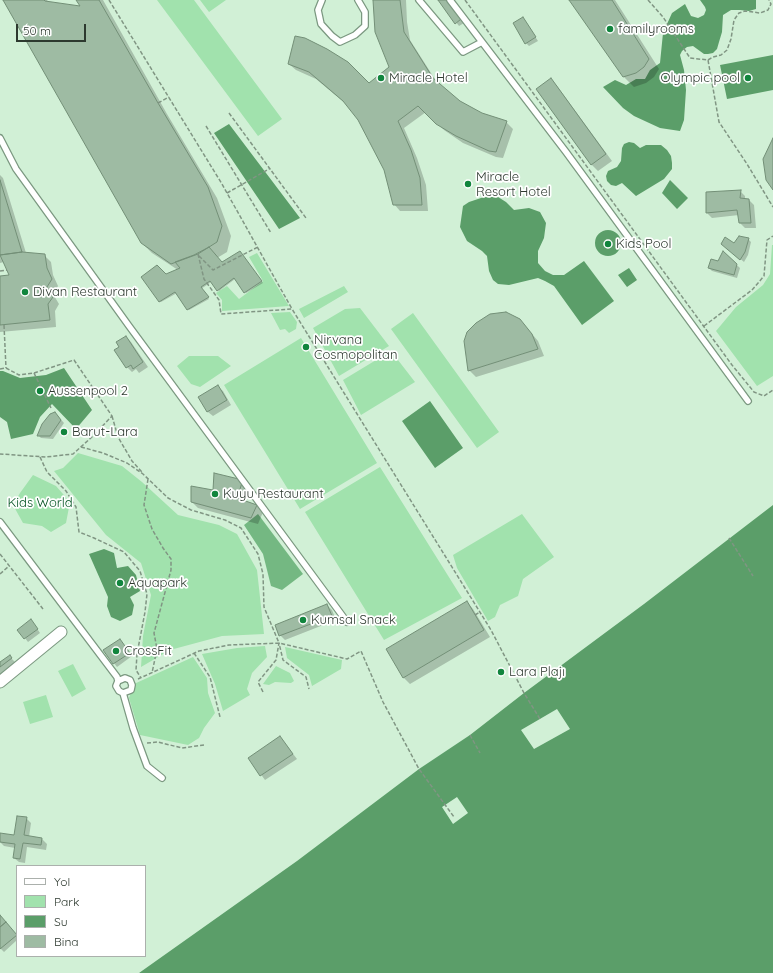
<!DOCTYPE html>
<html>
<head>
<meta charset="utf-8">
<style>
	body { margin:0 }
	#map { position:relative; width:773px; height:973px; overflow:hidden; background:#d1f0d6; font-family:Quicksand,sans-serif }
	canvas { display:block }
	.legend { position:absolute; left:16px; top:865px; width:130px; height:92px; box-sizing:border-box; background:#fff; border:1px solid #abb0ac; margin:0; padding:5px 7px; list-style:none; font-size:12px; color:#2d392f }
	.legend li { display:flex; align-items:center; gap:8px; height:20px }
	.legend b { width:20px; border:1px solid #abb0ac }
	.scale { position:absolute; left:16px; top:24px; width:70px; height:18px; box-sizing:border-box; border:2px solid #2d392f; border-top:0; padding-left:5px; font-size:12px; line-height:14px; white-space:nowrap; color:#2d392f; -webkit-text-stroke:3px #fff; paint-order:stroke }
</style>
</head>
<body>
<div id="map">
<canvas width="773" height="973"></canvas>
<ul class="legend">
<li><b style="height:5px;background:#fff"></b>Yol</li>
<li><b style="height:11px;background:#a1e2ad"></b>Park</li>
<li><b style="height:11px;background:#5b9e69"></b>Su</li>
<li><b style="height:11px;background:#9ebba3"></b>Bina</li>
</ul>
<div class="scale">50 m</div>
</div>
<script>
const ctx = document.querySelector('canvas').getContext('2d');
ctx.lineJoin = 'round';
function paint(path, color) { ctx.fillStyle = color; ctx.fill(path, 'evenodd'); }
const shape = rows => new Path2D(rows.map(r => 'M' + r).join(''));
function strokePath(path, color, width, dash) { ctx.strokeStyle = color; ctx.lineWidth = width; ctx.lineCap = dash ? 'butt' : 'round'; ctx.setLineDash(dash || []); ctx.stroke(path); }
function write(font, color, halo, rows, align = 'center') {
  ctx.font = font + ' Quicksand,sans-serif'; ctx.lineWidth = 3.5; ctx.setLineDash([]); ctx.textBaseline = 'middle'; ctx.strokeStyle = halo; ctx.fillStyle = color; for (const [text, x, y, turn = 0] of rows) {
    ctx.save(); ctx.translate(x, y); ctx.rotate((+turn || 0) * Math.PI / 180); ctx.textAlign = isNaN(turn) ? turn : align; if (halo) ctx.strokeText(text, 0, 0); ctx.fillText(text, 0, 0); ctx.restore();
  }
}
const green = shape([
	[157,0,194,0,282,119,258,136],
	[200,0,226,0,209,12],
	[772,245,773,245,773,376,757,386,716,331,736,307,763,285,770,274],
	[257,253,289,306,222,311,222,300,216,293,227,286,239,299,263,281,249,257],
	[344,286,348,292,304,318,299,309],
	[360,308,389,346,339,376,313,328,345,309],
	[290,312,297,322,296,329,289,333,285,329,280,330,271,313],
	[413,313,499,432,477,448,391,329],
	[301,338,377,463,300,509,224,385],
	[391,351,415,382,361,415,343,380],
	[189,356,218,356,231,366,200,387,191,384,177,366],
	[78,453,122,466,142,482,178,515,219,525,237,534,257,570,264,634,222,636,170,650,141,667,143,636,151,595,141,563,106,535,54,471,63,468],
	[380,467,462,598,384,640,305,512],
	[33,475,56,486,70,502,66,523,51,532,42,526,23,523,13,505,20,493],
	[522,514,554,557,523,579,518,596,500,605,495,617,488,621,457,568,453,555],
	[265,646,267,657,252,673,247,689,250,695,223,711,215,684,202,654,237,648],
	[285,647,342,660,341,669,312,686,309,675,287,658],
	[193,657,207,678,208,693,215,713,204,728,199,738,188,745,140,735,129,698,134,684],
	[73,664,86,689,72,697,58,671],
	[276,666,290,673,294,681,291,683,275,682,269,685,263,684],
	[46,695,53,717,30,724,23,702]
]);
const forest = shape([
	[258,514,303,574,282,590,271,586,263,554,244,525]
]);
const water = shape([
	[700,0,756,0,756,9,749,11,740,10,731,10,723,15,722,32,719,42,717,49,713,53,708,54,704,54,693,46,687,47,682,51,680,55,684,70,686,90,684,120,680,131,660,128,634,116,623,108,603,87,615,80,626,85,636,79,645,79,650,70,660,63,663,33,672,13,685,4,691,16,698,18,704,15,706,10,705,7],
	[773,55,773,90,727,99,720,65],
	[229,124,300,218,279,229,214,133],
	[629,142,634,143,640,148,646,145,661,145,667,150,671,156,672,163,672,169,664,179,636,196,622,183,616,186,611,185,607,181,606,176,608,171,617,167,621,161,622,148,624,144],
	[670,180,688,198,677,209,662,193],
	[484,197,498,197,506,202,514,210,529,208,540,212,546,223,544,238,538,251,538,263,545,271,553,275,564,275,584,261,614,301,582,325,554,286,545,281,538,278,509,285,498,284,493,280,489,271,487,256,482,251,467,241,460,227,463,206,469,202],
	'595 243a13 13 0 1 1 26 0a13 13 0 1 1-26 0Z',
	[629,268,637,280,627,287,618,275],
	[64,368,92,410,76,429,52,404,40,417,33,434,11,439,7,422,0,417,0,371,3,371,20,378,46,375],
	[430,401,463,448,435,468,402,421],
	[773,505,773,973,139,973,297,861,419,769,470,735,524,693,644,604],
	[104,549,114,553,117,568,128,566,136,575,140,591,130,597,134,605,132,615,120,621,111,617,107,606,108,597,89,554]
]);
const pier = shape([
	[557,709,570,729,534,749,521,730],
	[457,797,468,813,453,824,442,807]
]);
const shadow = shape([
	[4,0,47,0,49,3,82,7,78,0,103,0,167,114,217,198,231,236,227,252,217,258,222,264,241,254,263,283,246,293,235,279,219,291,211,282,201,289,209,299,189,310,177,293,161,302,159,301,166,275,178,270,152,253,142,243],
	[375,0,406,0,407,22,410,40,438,84,459,102,482,114,506,122,513,129,503,158,496,157,463,143,444,130,426,112,404,128,417,158,426,185,428,211,400,211,394,204,385,170,359,119,346,104,316,79,296,70,289,64,369,84,390,67],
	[439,0,447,0,464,23,459,26],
	[571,0,615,0,659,69,654,77,646,83,634,87,624,77],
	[523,18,538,41,529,46,526,43],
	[551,79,557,86,612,161,598,171,591,164],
	[0,175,3,178,26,253,44,255,51,262,53,275,58,286,53,294,59,304,55,311,56,327,0,332,0,277,10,276,4,262,0,263],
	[740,191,745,196,745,199,749,200,754,205,756,228,745,228,740,223,739,215,712,218,707,213,707,193],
	[748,239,751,242,748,255,744,262,725,246],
	[724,253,740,268,737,278,712,271,709,268,719,262],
	[526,327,538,341,544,356,476,377,469,370],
	[126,337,131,342,148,367,139,373,136,369,132,372,127,367,121,347],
	[218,387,223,391,231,405,213,416,208,412,199,398],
	[55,413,64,423,53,439,41,438,38,435],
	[242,481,249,488,245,502,257,505,263,512,258,524,198,508,192,502],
	[467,602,473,609,490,637,410,684,404,678,387,650],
	[327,605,332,610,336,620,285,640,280,635],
	[34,624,40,633,28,642,19,630],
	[122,643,132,656,117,667,104,650],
	[9,656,16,663,0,675,0,663],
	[280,737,297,759,265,780,249,758],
	[26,818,31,823,29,837,42,839,47,844,46,850,27,847,25,863,19,862,14,858,15,848,4,846,0,842,0,834,15,836],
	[0,916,17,936,17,940,4,952,0,948]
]);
const building = shape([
	[3,0,44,0,45,1,80,6,76,0,99,0,158,103,208,187,222,226,217,242,198,254,171,264,141,243,3,0],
	[373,0,400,0,404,32,433,78,460,101,482,113,507,121,496,152,489,151,456,136,436,124,418,106,398,121,411,150,420,178,422,205,393,205,384,170,358,120,343,101,309,72,288,64,295,36,305,38,327,49,348,62,369,83,389,67,375,32,373,0],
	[438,0,447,0,461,19,455,24,438,0],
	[569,0,612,0,649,59,644,67,636,73,623,77,569,0],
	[523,17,536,37,525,44,513,23,523,17],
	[551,78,606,154,591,165,536,89,551,78],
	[773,138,773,190,766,180,763,159,773,138],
	[0,180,22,252,0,255,0,180],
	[741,190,740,198,749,199,751,223,739,223,737,210,706,213,706,192,741,190],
	[739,236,749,238,745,252,740,260,721,244,725,237,734,243,739,236],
	[209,247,222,262,240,251,262,281,244,293,234,278,217,291,210,281,201,287,209,297,187,310,175,292,159,302,141,277,157,265,166,274,180,268,175,262,194,255,209,247],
	[723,251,737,264,734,275,708,268,711,259,718,261,723,251],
	[22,252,45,254,47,268,52,279,47,287,53,297,48,304,50,320,0,325,0,276,9,275,0,255,22,252],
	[506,312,520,319,532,334,538,349,468,371,464,341,467,332,476,323,490,314,506,312],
	[126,336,143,362,133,369,131,365,126,368,114,350,119,347,116,342,126,336],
	[218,385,227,400,207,412,198,397,218,385],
	[55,412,61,420,50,436,37,436,42,424,50,414,55,412],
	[214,473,243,480,237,498,257,505,251,518,191,502,191,486,213,490,214,473],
	[467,601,484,630,403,678,386,649,467,601],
	[327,604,332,616,279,636,275,625,327,604],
	[31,619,38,629,24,639,17,630,31,619],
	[120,639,130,653,113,664,103,650,120,639],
	[10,655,12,658,0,667,0,662,10,655],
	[280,736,293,754,260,776,248,758,280,736],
	[17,816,27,817,24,835,42,838,41,845,23,843,20,859,13,858,15,844,0,842,0,833,14,835,17,816],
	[0,915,6,922,0,927,0,915],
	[6,922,17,935,0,949,0,927,6,922]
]);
const path = shape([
	[109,0,222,184,292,309],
	[465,0,732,365,754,392,764,396,773,390],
	[648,0,663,17,690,58,708,60,719,122,747,164,773,207],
	[708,60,713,57,721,55,727,50,731,39,734,20,739,13,745,11,760,13,768,10,771,4,769,0],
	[158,103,169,97],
	[229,113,306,218],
	[206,126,271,233],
	[227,193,269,169],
	[198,254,204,279,219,300,221,314,292,309,491,630,524,693,540,719],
	[199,256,213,270,258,247],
	[0,271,7,270],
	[4,325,6,368],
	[704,326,752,290,764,276,767,240,773,236],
	[0,369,6,368,19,375,34,373,74,360,112,416,93,436,73,454,46,457,0,454],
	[34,373,51,408],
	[112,416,118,437,132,461,142,472],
	[81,447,103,453,127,463,143,474,168,498,191,510,225,520,241,528,258,554,263,574,264,607,279,643],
	[40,457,47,472,66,491,76,507,79,532,94,538,124,552,140,571,147,594,145,612,137,654,136,670,141,678],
	[148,479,144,505,152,529,163,548,171,559,171,570,154,633,157,649,152,673],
	[729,538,753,576],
	[0,554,43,609],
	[0,574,9,566],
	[475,615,480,612],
	[194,653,210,677,220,717],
	[138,679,199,651,229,645,279,643,347,659,361,651,383,702,419,769,454,817],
	[263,692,258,682,276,660,279,643,283,660,306,677,309,689],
	[470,735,480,753],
	[147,743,158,742,182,748,204,745]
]);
const lane = shape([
	[322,0,318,10,321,24,332,36,340,42,355,35,365,26,365,12,358,0],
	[419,0,463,52,482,42,450,0],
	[482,42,566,152,748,401],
	[0,138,16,169,129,326,347,622],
	[0,522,117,677,118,681,116,686,119,691,123,693,131,690,132,685,130,680,125,678,118,681],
	[123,693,133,728,147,766,162,778]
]);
const street = shape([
	[0,682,61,632]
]);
const markers = [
	[610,29,4,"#11853d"],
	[381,78,4,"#11853d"],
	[748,78,4,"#11853d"],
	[468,184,4,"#11853d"],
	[608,244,4,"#11853d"],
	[25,292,4,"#11853d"],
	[306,347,4,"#11853d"],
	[40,391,4,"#11853d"],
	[64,432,4,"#11853d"],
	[215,494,4,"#11853d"],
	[120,583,4,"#11853d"],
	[303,620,4,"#11853d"],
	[116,651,4,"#11853d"],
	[501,672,4,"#11853d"]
];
const poiNames = [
	["familyrooms",618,29],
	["Miracle Hotel",389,78],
	["Olympic pool",740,78,"right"],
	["Miracle",476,177],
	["Resort Hotel",476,192],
	["Kids Pool",616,244],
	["Divan Restaurant",33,292],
	["Nirvana",314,340],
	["Cosmopolitan",314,355],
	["Aussenpool 2",48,391],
	["Barut-Lara",72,432],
	["Kuyu Restaurant",223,494],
	["Aquapark",128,583],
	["Kumsal Snack",311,620],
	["CrossFit",124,651],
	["Lara Plajı",509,672]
];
const parkNames = [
	["Kids World",40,503]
];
paint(green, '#a1e2ad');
paint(forest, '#74b882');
paint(water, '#5b9e69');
paint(pier, '#d1f0d6');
paint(shadow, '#0003');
paint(building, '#9ebba3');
strokePath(building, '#738f77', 1);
strokePath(lane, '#7b9880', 8);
strokePath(street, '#7b9880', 13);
strokePath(path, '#809583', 1.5, [4, 2]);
strokePath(lane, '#fff', 5.5);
strokePath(street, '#fff', 11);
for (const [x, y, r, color] of markers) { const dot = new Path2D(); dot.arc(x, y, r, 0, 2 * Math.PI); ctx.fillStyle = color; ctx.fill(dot); strokePath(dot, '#fff', 1.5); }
write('13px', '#2d392f', '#fff', poiNames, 'left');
write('13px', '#005220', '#fff', parkNames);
</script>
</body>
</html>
